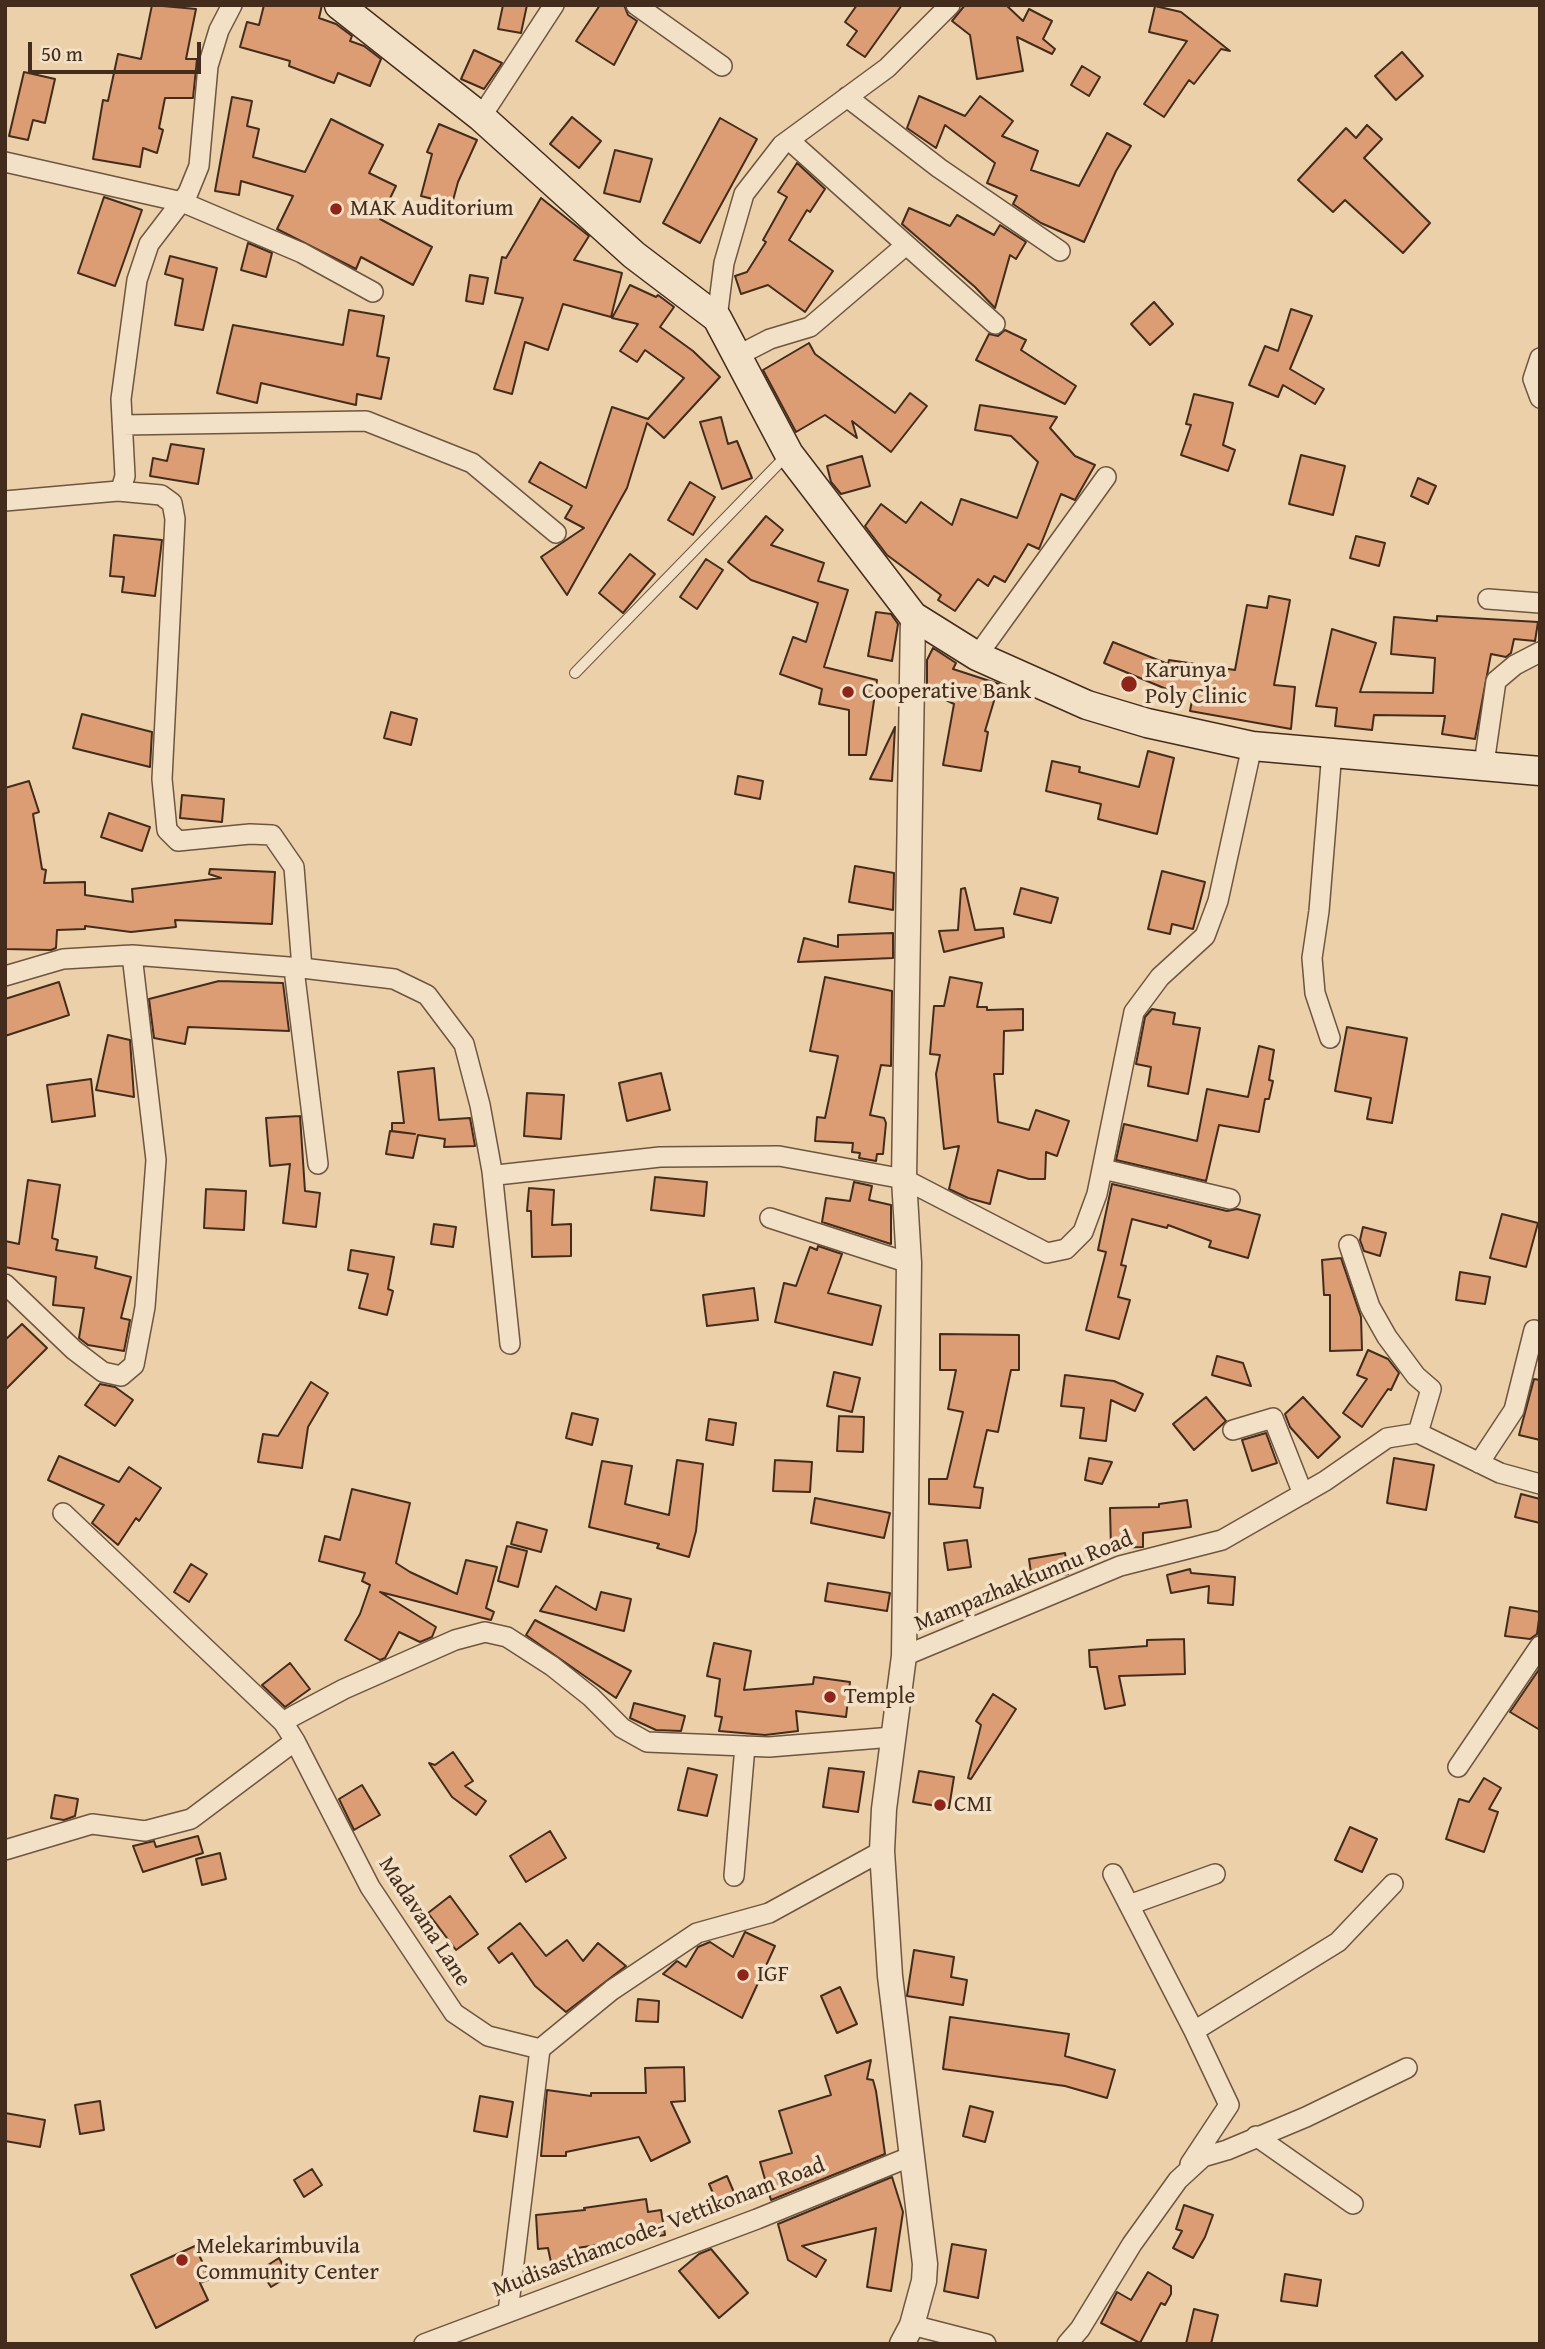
<!DOCTYPE html>
<html>
<head>
<meta charset="utf-8">
<style>
	body { margin:0 }
	#map { position:relative; width:1545px; height:2349px; overflow:hidden; background:#ebd0a9; font-family:"Gentium Book Plus",serif }
	canvas { display:block }
	.frame { position:absolute; inset:0; border:7px solid #442c1d; pointer-events:none }
	.scale { position:absolute; left:28px; top:42px; width:173px; height:32px; box-sizing:border-box; border:4px solid #442c1d; border-top:0; padding-left:9px; font-size:21px; line-height:24px; white-space:nowrap; color:#442c1d; -webkit-text-stroke:5px #f2e0c7; paint-order:stroke }
</style>
</head>
<body>
<div id="map">
<canvas width="1545" height="2349"></canvas>
<div class="frame"></div>
<div class="scale">50 m</div>
</div>
<script>
const ctx = document.querySelector('canvas').getContext('2d');
ctx.lineJoin = 'round';
function paint(path, color) { ctx.fillStyle = color; ctx.fill(path, 'evenodd'); }
const shape = rows => new Path2D(rows.map(r => 'M' + r).join(''));
function strokePath(path, color, width, dash) { ctx.strokeStyle = color; ctx.lineWidth = width; ctx.lineCap = dash ? 'butt' : 'round'; ctx.setLineDash(dash || []); ctx.stroke(path); }
function write(font, color, halo, rows, align = 'center') {
  ctx.font = font + ' "Gentium Book Plus",serif'; ctx.lineWidth = 7; ctx.setLineDash([]); ctx.textBaseline = 'middle'; ctx.strokeStyle = halo; ctx.fillStyle = color; for (const [text, x, y, turn = 0] of rows) {
    ctx.save(); ctx.translate(x, y); ctx.rotate((+turn || 0) * Math.PI / 180); ctx.textAlign = isNaN(turn) ? turn : align; if (halo) ctx.strokeText(text, 0, 0); ctx.fillText(text, 0, 0); ctx.restore();
  }
}
const building = shape([
	[152,5,196,9,186,59,197,59,193,98,165,98,159,128,163,130,157,153,143,148,140,167,93,159,103,100,108,101,118,54,141,59,152,5],
	[264,5,322,5,319,18,336,24,352,36,350,41,364,46,381,59,370,86,338,73,334,83,289,66,290,61,240,47,247,22,259,25,264,5],
	[503,5,527,5,521,33,498,29,503,5],
	[600,5,624,5,628,15,637,21,614,65,576,41,600,5],
	[857,5,902,5,865,57,847,45,857,31,845,22,857,5],
	[965,5,1006,5,1023,21,1029,9,1052,21,1043,39,1055,49,1052,54,1017,37,1023,71,977,79,970,35,952,21,965,5],
	[1155,6,1181,12,1230,51,1221,49,1194,84,1189,80,1164,117,1144,104,1187,41,1149,32,1155,6],
	[474,50,502,63,484,89,461,79,474,50],
	[1402,52,1423,76,1396,100,1375,76,1402,52],
	[1082,66,1100,77,1089,96,1071,85,1082,66],
	[24,72,55,79,45,123,33,120,28,140,9,136,24,72],
	[919,96,965,116,980,96,1013,121,1002,136,1038,151,1031,170,1079,186,1107,133,1131,146,1116,171,1084,242,1041,223,1013,204,1017,196,987,183,995,163,945,125,936,148,907,128,919,96],
	[232,97,252,101,247,126,259,129,253,157,305,172,331,119,383,145,369,173,396,186,380,219,432,247,413,285,361,257,356,269,277,229,293,196,241,181,239,195,215,191,232,97],
	[572,117,601,141,579,168,550,144,572,117],
	[720,118,757,139,700,243,663,223,720,118],
	[439,124,477,140,458,182,452,204,421,196,432,154,427,152,439,124],
	[1367,125,1382,139,1364,158,1430,223,1403,253,1345,200,1333,212,1298,180,1346,128,1356,138,1367,125],
	[615,150,652,159,640,202,604,193,615,150],
	[797,163,825,189,810,212,807,210,789,240,833,271,805,312,768,285,741,294,735,276,747,272,766,242,763,240,787,197,778,192,797,163],
	[104,197,142,210,115,286,78,273,104,197],
	[541,198,589,236,574,260,622,273,611,317,563,304,548,350,525,342,512,394,494,389,523,298,495,293,502,257,506,258,541,198],
	[909,208,950,226,957,215,994,235,1000,225,1026,242,1016,259,1010,255,995,308,975,287,902,224,909,208],
	[248,243,272,253,266,277,241,270,248,243],
	[170,256,217,268,203,330,175,325,183,279,165,274,170,256],
	[470,275,488,278,483,304,466,301,470,275],
	[630,285,656,297,658,295,674,307,660,327,693,351,720,377,664,438,647,423,627,488,567,595,541,557,584,528,565,518,572,506,529,482,540,462,586,488,612,407,648,419,684,378,645,350,637,362,620,351,638,324,612,318,630,285],
	[1154,302,1173,324,1150,345,1131,324,1154,302],
	[1291,309,1312,316,1290,369,1324,389,1315,404,1283,385,1278,397,1249,385,1265,346,1278,351,1291,309],
	[349,310,384,316,377,356,389,358,381,399,357,394,356,405,261,383,257,403,217,393,233,325,343,345,349,310],
	[1005,330,1026,340,1021,350,1076,386,1065,404,976,360,989,334,998,336,1005,330],
	[809,343,815,354,895,413,910,393,927,406,891,452,852,421,857,438,825,415,796,432,763,370,809,343],
	[1194,394,1233,403,1223,445,1235,450,1228,471,1181,455,1191,425,1186,424,1194,394],
	[980,405,1057,417,1050,428,1075,456,1095,465,1075,500,1061,494,1039,549,1028,544,1005,582,994,576,988,586,978,579,955,611,938,600,941,595,887,555,865,526,881,504,906,523,921,502,952,525,961,499,1017,518,1038,462,1011,436,975,430,980,405],
	[721,417,728,444,737,441,752,478,722,489,700,422,721,417],
	[171,444,204,449,198,484,150,476,153,458,167,461,171,444],
	[1301,455,1345,466,1333,515,1289,504,1301,455],
	[862,456,870,486,841,494,831,482,827,466,862,456],
	[1418,478,1436,486,1428,504,1411,496,1418,478],
	[690,482,715,497,693,535,668,520,690,482],
	[766,516,783,530,771,545,824,563,818,581,848,590,824,667,877,680,866,755,849,755,849,710,819,704,822,689,780,674,793,637,806,642,818,603,751,580,728,562,766,516],
	[114,535,162,540,155,596,122,592,124,577,110,576,114,535],
	[1356,536,1385,543,1379,566,1350,558,1356,536],
	[630,554,655,574,623,613,599,593,630,554],
	[706,559,723,570,697,609,680,597,706,559],
	[1269,596,1290,600,1274,685,1295,687,1291,729,1190,711,1193,695,1171,691,1104,663,1113,642,1168,664,1169,660,1235,670,1247,605,1267,608,1269,596],
	[876,612,891,614,898,624,892,661,868,656,876,612],
	[1437,616,1538,622,1535,641,1514,639,1511,653,1506,657,1491,654,1475,739,1442,734,1445,716,1374,715,1372,730,1335,726,1337,708,1316,706,1332,629,1376,643,1360,692,1433,693,1435,658,1391,654,1394,617,1437,621,1437,616],
	[933,648,956,663,953,669,999,684,985,731,988,732,981,771,943,765,954,704,927,691,927,660,933,648],
	[391,712,417,719,411,745,384,738,391,712],
	[82,714,152,732,150,767,73,748,82,714],
	[895,727,892,781,870,779,895,727],
	[1148,751,1174,758,1157,834,1098,819,1101,804,1046,791,1052,761,1080,767,1079,772,1139,787,1148,751],
	[738,776,763,781,760,799,735,794,738,776],
	[29,781,39,812,33,814,42,869,46,870,44,883,85,882,85,895,133,902,132,889,221,878,209,874,210,869,275,872,272,924,175,920,176,927,131,932,85,926,85,929,57,930,56,948,51,950,5,949,5,788,29,781],
	[182,795,224,799,222,822,180,818,182,795],
	[109,813,150,827,142,851,101,837,109,813],
	[855,866,894,873,893,910,849,902,855,866],
	[1162,871,1205,882,1193,929,1172,924,1170,934,1148,929,1162,871],
	[965,888,975,930,1003,928,1004,937,944,952,939,931,958,930,961,889,965,888],
	[1021,888,1058,898,1051,923,1014,914,1021,888],
	[893,933,893,958,798,962,804,938,838,947,838,935,893,933],
	[825,977,892,991,891,1066,881,1065,870,1115,884,1118,886,1123,883,1154,877,1154,876,1161,859,1158,860,1153,852,1152,853,1143,815,1141,817,1117,825,1118,838,1056,810,1051,825,977],
	[950,977,982,983,977,1007,987,1007,987,1010,1023,1009,1023,1030,1004,1031,1003,1074,994,1074,998,1122,1029,1130,1036,1110,1069,1121,1057,1156,1046,1152,1045,1179,1029,1179,998,1170,990,1204,968,1198,949,1189,959,1146,944,1149,936,1074,940,1055,930,1054,934,1006,944,1006,950,977],
	[219,981,283,983,289,1031,188,1027,185,1044,154,1038,149,999,219,981],
	[59,982,69,1015,5,1036,5,999,59,982],
	[1152,1009,1175,1013,1173,1024,1200,1028,1188,1094,1148,1086,1151,1067,1136,1064,1145,1017,1152,1009],
	[1347,1027,1407,1038,1392,1123,1367,1119,1371,1098,1335,1091,1347,1027],
	[108,1035,130,1040,134,1097,96,1090,108,1035],
	[1259,1046,1274,1050,1269,1080,1273,1081,1269,1099,1265,1099,1259,1132,1219,1125,1206,1181,1116,1160,1124,1124,1197,1141,1207,1089,1248,1097,1259,1046],
	[434,1068,439,1120,470,1118,475,1146,444,1147,445,1139,418,1135,413,1158,386,1154,390,1131,415,1134,392,1131,392,1123,404,1123,398,1072,434,1068],
	[661,1073,670,1110,627,1121,619,1083,661,1073],
	[91,1079,95,1116,52,1122,47,1085,91,1079],
	[527,1093,564,1095,561,1139,524,1136,527,1093],
	[300,1116,305,1191,320,1193,316,1227,283,1223,290,1164,270,1166,266,1118,300,1116],
	[655,1177,707,1182,704,1216,651,1210,655,1177],
	[28,1180,60,1185,52,1238,58,1240,56,1250,97,1257,95,1268,131,1277,121,1318,130,1320,124,1351,88,1345,79,1338,84,1308,53,1305,56,1277,5,1267,5,1241,19,1244,28,1180],
	[854,1182,872,1186,869,1200,891,1205,891,1244,822,1222,826,1198,850,1201,854,1182],
	[1112,1184,1227,1211,1237,1209,1260,1215,1248,1258,1209,1247,1211,1241,1168,1225,1167,1228,1132,1219,1121,1265,1126,1266,1118,1297,1130,1300,1119,1339,1086,1330,1106,1252,1098,1250,1112,1184],
	[529,1188,554,1190,552,1225,571,1224,571,1256,532,1257,531,1211,527,1211,529,1188],
	[206,1189,246,1191,244,1230,204,1228,206,1189],
	[1502,1214,1538,1223,1526,1267,1490,1258,1502,1214],
	[434,1224,456,1227,453,1247,431,1244,434,1224],
	[1363,1227,1386,1233,1380,1256,1364,1251,1360,1240,1363,1227],
	[818,1246,842,1254,828,1293,881,1306,872,1345,775,1322,784,1283,796,1286,810,1247,817,1250,818,1246],
	[351,1250,394,1257,388,1289,393,1291,387,1315,359,1308,368,1274,348,1270,351,1250],
	[1341,1258,1361,1317,1362,1350,1330,1351,1330,1295,1324,1295,1322,1260,1341,1258],
	[1460,1272,1490,1277,1485,1304,1456,1300,1460,1272],
	[754,1288,758,1320,707,1326,703,1295,754,1288],
	[22,1324,47,1348,5,1390,5,1340,22,1324],
	[940,1334,1019,1335,1019,1370,1011,1370,998,1432,987,1430,974,1487,983,1488,980,1508,929,1504,929,1479,947,1479,963,1412,948,1409,956,1370,940,1370,940,1334],
	[1368,1350,1388,1359,1399,1373,1391,1390,1388,1389,1362,1427,1343,1413,1367,1379,1357,1375,1368,1350],
	[1217,1356,1243,1363,1251,1386,1212,1375,1217,1356],
	[834,1372,860,1378,852,1412,827,1406,834,1372],
	[1065,1375,1114,1381,1143,1394,1135,1411,1111,1400,1106,1441,1080,1438,1084,1408,1061,1406,1065,1375],
	[1534,1379,1540,1380,1540,1440,1519,1435,1534,1379],
	[311,1382,328,1393,308,1427,302,1468,258,1462,263,1434,278,1436,311,1382],
	[100,1384,115,1387,133,1400,115,1426,85,1405,100,1384],
	[1206,1397,1226,1421,1194,1450,1173,1424,1206,1397],
	[1303,1397,1340,1437,1318,1458,1290,1427,1285,1414,1303,1397],
	[572,1413,598,1419,592,1445,566,1438,572,1413],
	[839,1416,864,1417,863,1452,837,1451,839,1416],
	[709,1419,736,1423,733,1445,706,1440,709,1419],
	[1266,1433,1277,1463,1252,1471,1242,1440,1266,1433],
	[59,1456,119,1482,129,1467,161,1488,139,1521,136,1518,118,1545,92,1523,104,1505,48,1480,59,1456],
	[1089,1458,1112,1462,1102,1484,1085,1480,1089,1458],
	[1394,1458,1434,1465,1426,1510,1387,1503,1394,1458],
	[677,1460,703,1464,696,1531,689,1557,657,1548,659,1544,589,1527,602,1461,632,1466,625,1504,669,1515,677,1460],
	[775,1460,812,1462,810,1492,773,1491,775,1460],
	[352,1489,410,1503,396,1563,410,1572,457,1594,466,1560,497,1567,486,1608,494,1612,491,1620,380,1592,436,1627,432,1637,420,1642,399,1632,385,1658,380,1660,345,1640,360,1614,370,1585,362,1581,365,1573,319,1561,325,1536,340,1540,352,1489],
	[1521,1494,1540,1499,1540,1523,1515,1517,1521,1494],
	[815,1498,890,1513,884,1538,811,1523,815,1498],
	[1187,1500,1191,1527,1143,1533,1143,1547,1111,1548,1110,1508,1159,1507,1159,1504,1187,1500],
	[517,1522,547,1530,541,1552,511,1544,517,1522],
	[967,1540,971,1567,948,1570,944,1543,967,1540],
	[507,1546,527,1551,518,1587,498,1581,507,1546],
	[1065,1553,1068,1574,1032,1580,1029,1559,1065,1553],
	[191,1564,207,1574,189,1602,174,1592,191,1564],
	[1190,1569,1191,1573,1235,1577,1233,1605,1208,1603,1209,1586,1171,1593,1167,1575,1190,1569],
	[828,1583,890,1593,887,1611,825,1601,828,1583],
	[556,1586,596,1610,601,1592,631,1599,624,1631,540,1611,556,1586],
	[1510,1607,1540,1612,1537,1634,1530,1639,1505,1636,1510,1607],
	[535,1620,631,1671,616,1698,526,1635,535,1620],
	[1184,1639,1185,1674,1119,1676,1125,1705,1105,1709,1097,1667,1090,1667,1089,1650,1147,1646,1147,1640,1184,1639],
	[714,1643,751,1651,744,1690,813,1684,814,1677,850,1682,846,1717,796,1711,798,1731,765,1735,719,1731,722,1717,715,1716,720,1679,707,1676,714,1643],
	[290,1663,310,1689,285,1707,262,1685,290,1663],
	[1540,1668,1540,1730,1510,1712,1540,1668],
	[993,1694,1016,1709,971,1779,968,1778,981,1725,976,1721,993,1694],
	[634,1703,685,1716,681,1731,656,1730,630,1718,634,1703],
	[453,1752,473,1781,465,1786,486,1801,476,1815,452,1797,429,1763,435,1765,453,1752],
	[688,1768,717,1775,707,1816,678,1810,688,1768],
	[829,1768,864,1772,858,1812,823,1807,829,1768],
	[919,1771,954,1777,949,1808,913,1802,919,1771],
	[1484,1778,1501,1788,1489,1809,1498,1812,1484,1852,1446,1839,1459,1799,1469,1802,1484,1778],
	[362,1785,380,1815,354,1830,339,1799,362,1785],
	[55,1795,78,1799,75,1816,64,1820,51,1818,55,1795],
	[1350,1827,1377,1839,1362,1872,1335,1860,1350,1827],
	[550,1831,566,1858,526,1882,510,1856,550,1831],
	[198,1836,203,1853,143,1872,133,1846,154,1841,156,1847,198,1836],
	[220,1853,226,1879,202,1885,196,1859,220,1853],
	[450,1896,478,1934,456,1950,428,1913,450,1896],
	[520,1923,546,1956,567,1940,583,1961,598,1943,626,1966,566,2012,535,1986,512,1953,499,1963,488,1948,520,1923],
	[745,1932,775,1946,742,2018,663,1974,677,1961,686,1967,698,1947,710,1942,733,1957,745,1932],
	[914,1950,954,1957,951,1977,967,1980,963,2005,907,1996,914,1950],
	[840,1987,857,2024,837,2033,821,1996,840,1987],
	[638,1999,659,2001,658,2022,636,2021,638,1999],
	[950,2017,1069,2034,1065,2056,1115,2070,1107,2098,1065,2086,943,2069,950,2017],
	[871,2060,867,2079,873,2080,876,2091,885,2154,771,2200,760,2162,792,2153,779,2111,831,2095,825,2076,871,2060],
	[684,2067,685,2101,671,2102,690,2142,651,2161,639,2137,566,2152,566,2156,541,2156,547,2090,591,2096,591,2093,646,2093,645,2068,684,2067],
	[480,2096,513,2102,507,2137,474,2131,480,2096],
	[100,2101,104,2130,80,2134,75,2105,100,2101],
	[970,2106,993,2112,985,2142,963,2136,970,2106],
	[5,2113,45,2120,40,2147,5,2141,5,2113],
	[312,2169,322,2185,304,2197,294,2180,312,2169],
	[727,2176,739,2204,721,2212,709,2184,727,2176],
	[892,2177,903,2212,891,2291,867,2287,876,2228,802,2246,826,2260,816,2277,788,2260,778,2224,892,2177],
	[646,2199,648,2212,661,2210,665,2235,570,2249,574,2267,553,2272,548,2248,538,2249,536,2215,585,2210,584,2208,646,2199],
	[1184,2205,1213,2215,1205,2237,1193,2258,1173,2248,1182,2231,1176,2229,1184,2205],
	[952,2244,986,2250,978,2298,944,2291,952,2244],
	[195,2246,210,2279,200,2283,208,2300,156,2328,131,2275,195,2246],
	[711,2249,748,2293,719,2318,679,2271,699,2254,711,2249],
	[279,2258,289,2276,271,2287,260,2270,279,2258],
	[1148,2272,1171,2286,1171,2294,1165,2305,1161,2303,1140,2343,1101,2323,1117,2292,1131,2300,1148,2272],
	[1285,2274,1321,2280,1317,2306,1281,2301,1285,2274],
	[1194,2309,1218,2315,1211,2344,1186,2344,1194,2309]
]);
const service = shape([
	[575,673,787,455]
]);
const minor = shape([
	[636,5,722,66],
	[847,97,939,168,1060,251],
	[481,117,554,5],
	[789,140,995,324],
	[5,162,182,202,302,253,373,292],
	[717,318,724,263,744,194,782,145,887,68,950,5],
	[735,357,770,339,810,327,906,245],
	[1540,358,1533,379,1540,398],
	[123,425,366,421,472,463,556,533],
	[118,491,161,495,172,503,175,519,162,779,167,830,178,841,250,834,272,835,294,867,302,968],
	[5,501,118,491,122,486,125,476,121,399,137,280,149,244,188,193,199,166,208,66,219,30,232,5],
	[1488,599,1540,603],
	[977,656,1106,477],
	[1484,764,1496,681,1515,665,1540,652],
	[294,969,318,1164],
	[5,976,63,959,132,955,302,968,394,979,427,995,464,1044,480,1105,492,1171,497,1175,660,1157,779,1156,904,1179,1047,1253,1066,1249,1083,1232,1097,1194,1134,1012,1160,977,1205,936,1218,901,1252,746],
	[1330,1038,1315,993,1312,958,1319,911,1332,751],
	[1103,1169,1230,1199],
	[492,1171,510,1344],
	[770,1218,909,1263],
	[1349,1245,1370,1307,1387,1337,1416,1376,1431,1389,1418,1433],
	[5,1284,74,1350,103,1372,121,1376,134,1365,145,1307,156,1160,132,955],
	[1233,1430,1273,1418,1303,1494],
	[1479,1463,1514,1410,1534,1330],
	[63,1513,283,1722],
	[904,1656,1120,1566,1222,1540,1325,1481,1387,1438,1418,1433,1500,1473,1540,1484],
	[295,1741,283,1722,295,1715,344,1689,455,1640,485,1632,507,1637,552,1666,591,1697,622,1728,647,1742,769,1747,893,1737],
	[1458,1767,1540,1646],
	[5,1850,92,1824,145,1831,191,1819,295,1741,370,1887,454,2013,488,2036,540,2049,612,1990,697,1933,769,1913,882,1851],
	[1113,1874,1194,2031],
	[734,1876,745,1746],
	[1129,1905,1215,1874],
	[1256,2136,1353,2204],
	[1190,2164,1229,2105,1194,2031,1338,1942,1393,1884],
	[508,2312,540,2049],
	[912,2325,986,2344],
	[424,2344,757,2219,912,2156],
	[1067,2344,1080,2329,1132,2244,1178,2180,1203,2157,1227,2150,1306,2117,1407,2068]
]);
const tertiary = shape([
	[902,2344,912,2325,924,2281,925,2264,890,1976,882,1851,884,1809,904,1656,909,1263,904,1179,913,616]
]);
const secondary = shape([
	[339,5,481,117,634,255,717,318,789,454,913,616,977,656,1087,705,1147,723,1252,746,1540,771]
]);
const markers = [
	[336,209,7,"#8f2418"],
	[1129,684,9,"#8f2418"],
	[848,692,7,"#8f2418"],
	[830,1697,7,"#8f2418"],
	[940,1805,7,"#8f2418"],
	[743,1975,7,"#8f2418"],
	[182,2260,7,"#8f2418"]
];
const poiNames = [
	["MAK Auditorium",350,209],
	["Karunya",1145,671],
	["Poly Clinic",1145,697],
	["Cooperative Bank",862,692],
	["Temple",844,1697],
	["CMI",954,1805],
	["IGF",757,1975],
	["Melekarimbuvila",196,2247],
	["Community Center",196,2273]
];
const streetNames = [
	["Mampazhakkunnu Road",1024,1582,-22],
	["Madavana Lane",424,1922,57],
	["Mudisasthamcode- Vettikonam Road",659,2228,-21]
];
paint(building, '#dc9d75');
strokePath(building, '#442c1d', 2);
strokePath(service, '#6e5540', 12);
strokePath(minor, '#6e5540', 22);
strokePath(tertiary, '#6e5540', 27);
strokePath(secondary, '#442c1d', 31);
strokePath(service, '#f2e0c7', 10);
strokePath(minor, '#f2e0c7', 19);
strokePath(tertiary, '#f2e0c7', 24);
strokePath(secondary, '#f2e0c7', 28);
for (const [x, y, r, color] of markers) { const dot = new Path2D(); dot.arc(x, y, r, 0, 2 * Math.PI); ctx.fillStyle = color; ctx.fill(dot); strokePath(dot, '#f2e0c7', 2.5); }
write('23px', '#442c1d', '#f2e0c7', poiNames, 'left');
write('23px', '#442c1d', '#f2e0c7', streetNames);
</script>
</body>
</html>
